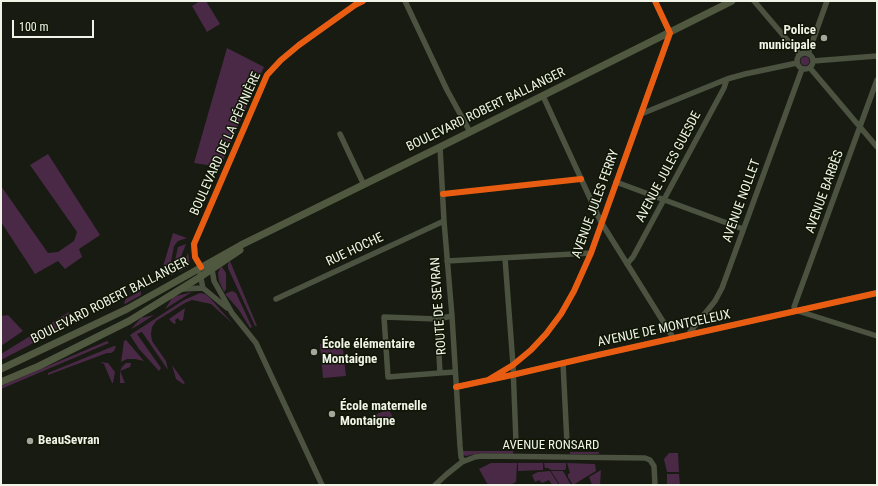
<!DOCTYPE html>
<html>
<head>
<meta charset="utf-8">
<style>
	body { margin:0 }
	#map { position:relative; width:878px; height:486px; overflow:hidden; background:#171b11; font-family:"Roboto Condensed",sans-serif }
	canvas { display:block }
	.frame { position:absolute; inset:0; border:2px solid #eff4e7; pointer-events:none }
	.scale { position:absolute; left:12px; top:20px; width:82px; height:18px; box-sizing:border-box; border:2px solid #eff4e7; border-top:0; padding-left:5px; font-size:12px; line-height:14px; white-space:nowrap; color:#eff4e7; -webkit-text-stroke:3px #101605; paint-order:stroke }
</style>
</head>
<body>
<div id="map">
<canvas width="878" height="486"></canvas>
<div class="frame"></div>
<div class="scale">100 m</div>
</div>
<script>
const ctx = document.querySelector('canvas').getContext('2d');
ctx.lineJoin = 'round';
function paint(path, color) { ctx.fillStyle = color; ctx.fill(path, 'evenodd'); }
const shape = rows => new Path2D(rows.map(r => 'M' + r).join(''));
function strokePath(path, color, width, dash) { ctx.strokeStyle = color; ctx.lineWidth = width; ctx.lineCap = dash ? 'butt' : 'round'; ctx.setLineDash(dash || []); ctx.stroke(path); }
function write(font, color, halo, rows, align = 'center') {
  ctx.font = font + ' "Roboto Condensed",sans-serif'; ctx.lineWidth = 3; ctx.setLineDash([]); ctx.textBaseline = 'middle'; ctx.strokeStyle = halo; ctx.fillStyle = color; for (const [text, x, y, turn = 0] of rows) {
    ctx.save(); ctx.translate(x, y); ctx.rotate((+turn || 0) * Math.PI / 180); ctx.textAlign = isNaN(turn) ? turn : align; if (halo) ctx.strokeText(text, 0, 0); ctx.fillText(text, 0, 0); ctx.restore();
  }
}
const green = shape([
	[200,1,206,1,220,24,207,32,192,6],
	[227,48,264,67,220,167,194,163],
	'800.5 61a4.5 4.5 0 1 1 9 0a4.5 4.5 0 1 1-9 0Z',
	[48,154,100,235,79,249,82,257,65,269,58,261,35,274,1,222,1,186,48,253,58,252,74,241,77,232,30,165],
	[173,233,187,238,178,241,174,246,170,266,162,270],
	[186,244,174,274,165,277,162,276,173,269,178,247],
	[188,253,190,265,179,272],
	[230,261,257,326,255,326,228,268,228,264],
	[222,267,226,273,226,289,224,292,219,281,218,273,220,268],
	[141,291,141,295,125,304,124,303,126,299],
	[232,291,236,293,252,327,250,328,239,310,225,294],
	[192,292,165,309,173,297],
	[200,293,205,294,210,298,233,324,211,304,192,300,185,303,156,321,152,327,151,334,152,341,166,361,168,370,142,332,137,334,161,368,159,371,139,349,130,335,184,300],
	[185,308,183,320,180,321,178,318,175,320,176,323,174,324,169,319],
	[69,312,74,322,1,360,1,354],
	[8,315,23,331,1,346,1,316],
	[154,315,137,326,131,329,141,318],
	[126,340,144,361,135,359,127,359,121,362,124,341],
	[107,341,109,343,1,389,1,386],
	[342,341,346,376,323,378,320,344],
	[114,346,116,346,114,351,111,353,107,353,48,375,48,373],
	[100,362,108,363,115,372,113,383,112,383,104,364],
	[126,363,131,363,130,367,120,371,125,383,120,383,120,371,122,367],
	[172,365,185,383,183,384,176,379],
	[389,409,393,418,376,425,372,416],
	[463,451,513,451,513,454,480,453,466,456,463,455],
	[570,452,599,452,599,454,570,454],
	[669,453,678,453,679,472,667,472,664,459],
	[491,463,517,463,516,482,510,485,488,485,479,469],
	[518,463,543,463,543,470,518,471],
	[544,463,566,463,566,468,565,470,551,470,548,468,545,468],
	[567,463,595,464,596,471,573,485,568,477,568,474,570,473],
	[601,470,600,485,592,485,589,477],
	[550,471,559,485,552,485,549,480,542,483,539,480,535,482,532,475,538,472],
	[551,471,563,471,571,485,560,485],
	[667,474,679,474,680,485,667,485]
]);
const minor = shape([
	[405,1,447,90,470,132],
	[754,1,800,55],
	'797 61a8 8 0 1 1 16 0a8 8 0 1 1-16 0Z',
	[808,54,827,1],
	[813,61,877,56],
	[810,68,877,147],
	[543,96,601,222,674,339],
	[641,114,727,79,745,74,797,63],
	[340,134,364,185],
	[440,147,444,221,452,316,460,446,461,457,463,461],
	[616,182,743,229],
	[505,258,513,365,516,442],
	[447,261,591,253],
	[627,264,633,257,724,88,727,79],
	[201,267,195,257,194,244,267,75,281,60,299,45,355,5,363,1],
	[209,269,212,269,214,281,232,313,256,343,322,485],
	[200,274,203,288,227,308],
	[182,289,203,288],
	[276,299,444,221],
	[795,311,794,307,877,80],
	[798,311,877,336],
	[437,319,452,316],
	[691,335,690,332,715,301,722,288,802,69],
	[563,363,567,443],
	[440,373,437,319,384,317,388,377,440,373,455,372],
	[488,380,513,365,531,350,546,334,561,314,574,291,591,253,670,33,655,1],
	[456,387,512,375,598,355,877,293],
	[435,485,447,474,462,462,475,457,481,456,645,458,650,460,654,466,655,485]
]);
const major = shape([
	[1,369,127,309,241,245,440,147,732,1],
	[1,382,39,366,129,321,200,277,240,250]
]);
const cycleway = shape([
	[443,194,581,179],
	[201,267,195,257,194,244,267,75,281,60,299,45,355,5,363,1],
	[488,380,513,365,531,350,546,334,561,314,574,291,591,253,670,33,655,1],
	[456,387,512,375,598,355,877,293]
]);
const markers = [
	[824,38,4,"#a3a89c"],
	[314,352,4,"#a3a89c"],
	[332,414,4,"#a3a89c"],
	[30,441,4,"#a3a89c"]
];
const poiNames = [
	["Police",816,31,"right"],
	["municipale",816,46,"right"],
	["École élémentaire",322,345],
	["Montaigne",322,360],
	["École maternelle",340,407],
	["Montaigne",340,422],
	["BeauSevran",38,441]
];
const streetNames = [
	["BOULEVARD ROBERT BALLANGER",486,110,-26],
	["BOULEVARD DE LA PÉPINIÈRE",226,144,-66],
	["AVENUE JULES GUESDE",669,167,-62],
	["AVENUE BARBÈS",825,192,-70],
	["AVENUE NOLLET",742,201,-70],
	["AVENUE JULES FERRY",596,204,-70],
	["RUE HOCHE",355,250,-25],
	["BOULEVARD ROBERT BALLANGER",110,301,-27],
	["ROUTE DE SEVRAN",439,306,-94],
	["AVENUE DE MONTCELEUX",664,329,-12],
	["AVENUE RONSARD",551,446]
];
paint(green, '#4a2947');
strokePath(minor, '#4b5240', 5.5);
strokePath(major, '#50593f', 7);
strokePath(cycleway, '#e95d12', 6);
for (const [x, y, r, color] of markers) { const dot = new Path2D(); dot.arc(x, y, r, 0, 2 * Math.PI); ctx.fillStyle = color; ctx.fill(dot); strokePath(dot, '#101605', 1.5); }
write('bold 13px', '#eff4e7', '#101605', poiNames, 'left');
write('13px', '#eff4e7', '#101605', streetNames);
</script>
</body>
</html>
